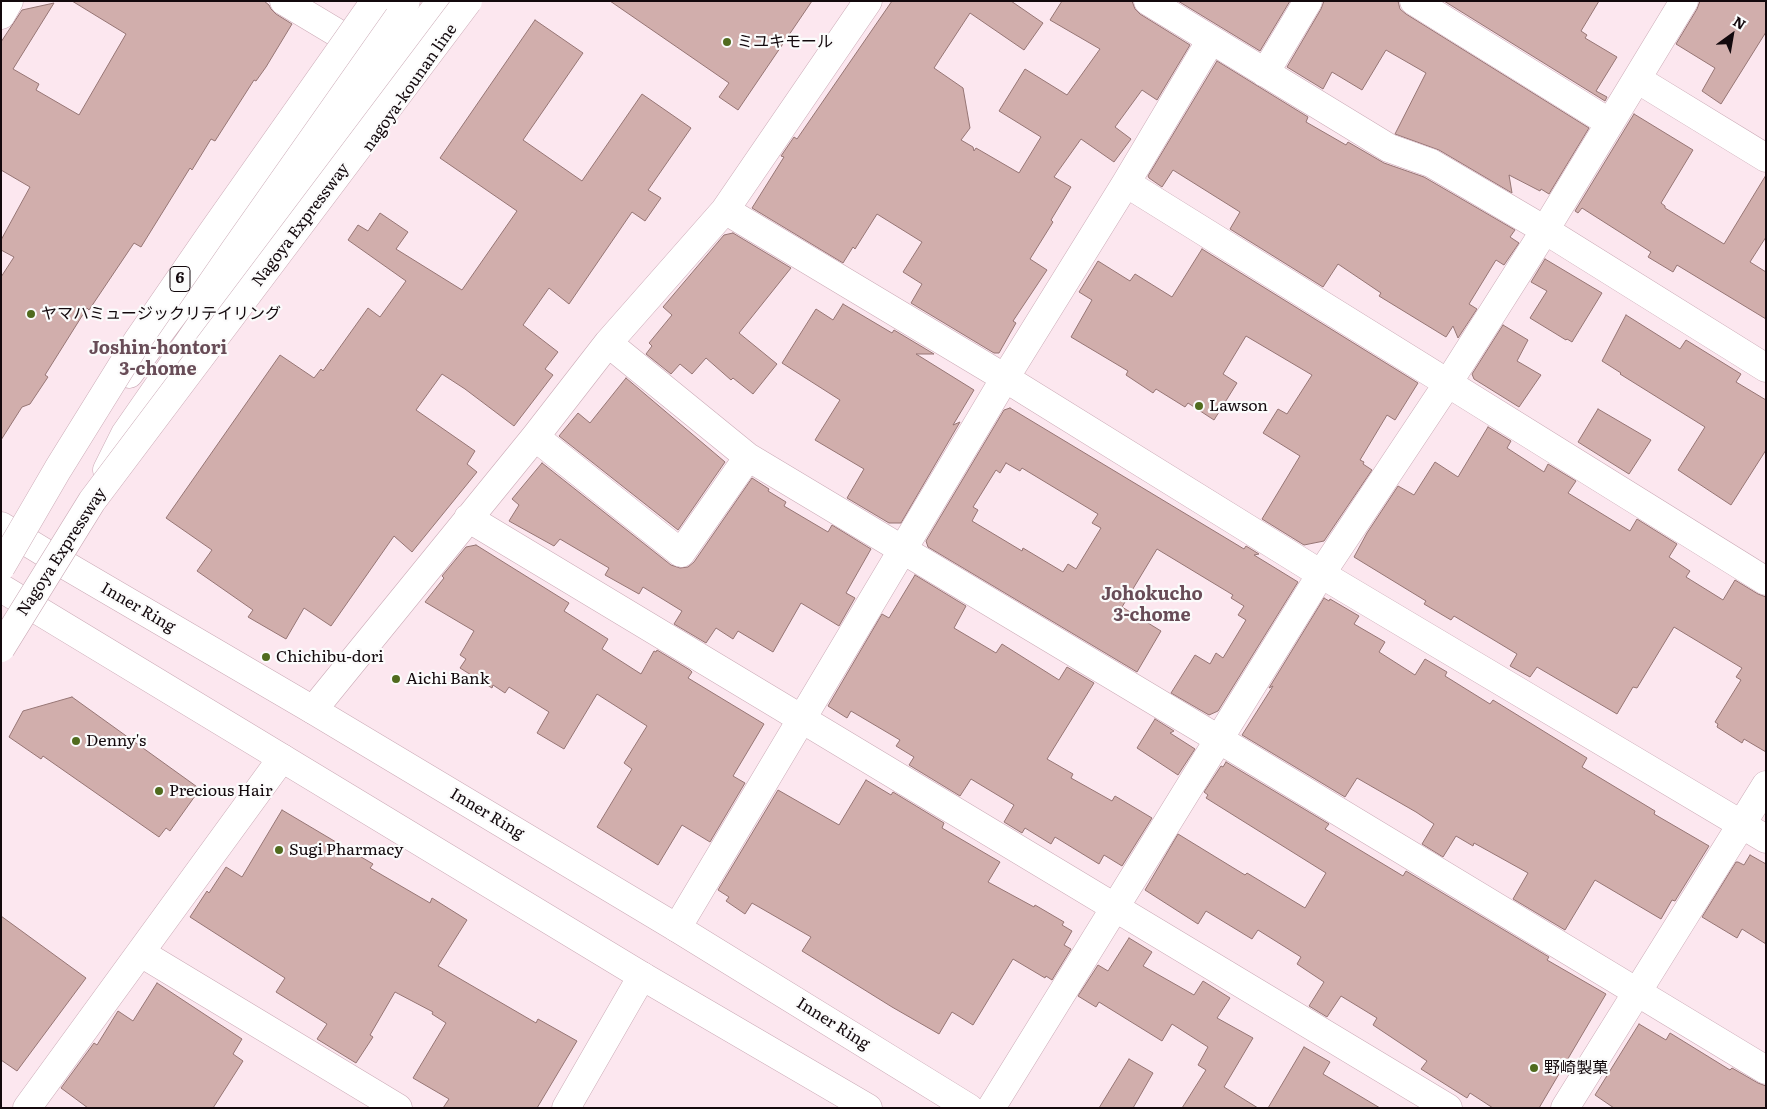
<!DOCTYPE html>
<html>
<head>
<meta charset="utf-8">
<style>
	body { margin:0 }
	#map { position:relative; width:1767px; height:1109px; overflow:hidden; background:#fce7ef; font-family:Literata,serif }
	canvas { display:block }
	.frame { position:absolute; inset:0; border:2px solid #13090d; pointer-events:none }
	.north { position:absolute; left:1707px; top:10px; width:50px; height:50px; -webkit-text-stroke:4px #fbfbfb; paint-order:stroke; rotate:32deg; font-size:14px; font-weight:700; line-height:20px; text-align:center; color:#13090d }
	.north::after { content:''; display:block; margin:auto; width:18px; height:22px; background:#13090d; clip-path:polygon(50% 0,100% 100%,50% 72%,0 100%) }
</style>
</head>
<body>
<div id="map">
<canvas width="1767" height="1109"></canvas>
<div class="frame"></div>
<div class="north">N</div>
</div>
<script>
const ctx = document.querySelector('canvas').getContext('2d');
ctx.lineJoin = 'round';
function paint(path, color) { ctx.fillStyle = color; ctx.fill(path, 'evenodd'); }
const shape = rows => new Path2D(rows.map(r => 'M' + r).join(''));
function strokePath(path, color, width, dash) { ctx.strokeStyle = color; ctx.lineWidth = width; ctx.lineCap = dash ? 'butt' : 'round'; ctx.setLineDash(dash || []); ctx.stroke(path); }
function write(font, color, halo, rows, align = 'center') {
  ctx.font = font + ' Literata,"Noto Sans JP",serif'; ctx.lineWidth = 4.5; ctx.setLineDash([]); ctx.textBaseline = 'middle'; ctx.strokeStyle = halo; ctx.fillStyle = color; for (const [text, x, y, turn = 0] of rows) {
    ctx.save(); ctx.translate(x, y); ctx.rotate((+turn || 0) * Math.PI / 180); ctx.textAlign = isNaN(turn) ? turn : align; if (halo) ctx.strokeText(text, 0, 0); ctx.fillText(text, 0, 0); ctx.restore();
  }
}
const building = shape([
	[72,1,264,1,269,5,271,9,276,14,292,24,266,67,256,81,254,80,215,141,211,139,192,170,190,168,141,247,134,243,89,310,87,308,45,375,48,377,30,404,22,407,1,440,1,277,14,257,1,250,1,240,30,187,1,170,1,42,22,10,54,3,13,69,39,84,36,90,79,115,126,34,72,1],
	[610,1,812,1,738,110,719,97,729,83,610,1],
	[892,1,1011,1,1043,23,1024,50,970,13,934,68,963,88,970,128,961,140,973,147,974,151,976,148,1019,173,1041,137,999,111,1025,69,1067,95,1100,49,1050,20,1062,1,1132,1,1135,9,1140,14,1190,45,1157,100,1142,90,1115,127,1131,139,1114,162,1081,139,1054,177,1071,187,1051,220,1053,222,1030,259,1047,270,1013,321,1016,323,999,353,994,353,911,303,922,284,903,272,922,242,877,214,855,249,853,247,843,263,752,208,784,157,781,156,794,137,797,139,892,1],
	[1178,1,1290,1,1260,51,1178,1],
	[1324,1,1398,1,1400,9,1406,14,1589,128,1549,194,1541,189,1540,191,1509,175,1512,193,1439,150,1395,134,1426,73,1386,50,1362,90,1332,72,1323,89,1287,67,1321,9,1324,1],
	[1444,1,1599,1,1581,31,1587,35,1585,38,1617,57,1596,91,1607,97,1605,101,1444,1],
	[1700,1,1766,1,1766,32,1721,104,1702,91,1715,68,1676,44,1697,9,1700,1],
	[535,20,583,53,523,140,582,181,642,94,691,128,648,190,661,198,645,221,632,212,569,304,549,288,523,325,558,352,545,369,553,375,514,426,465,389,442,374,416,410,475,451,467,464,477,472,412,552,394,536,331,626,304,608,286,639,248,617,253,610,197,571,212,550,166,518,280,355,314,378,321,369,323,371,368,308,380,317,406,281,348,240,358,225,368,231,380,213,408,232,396,249,462,290,517,211,440,158,535,20],
	[1217,61,1308,117,1306,122,1346,145,1348,142,1384,163,1424,177,1515,230,1510,237,1519,243,1504,265,1496,260,1469,304,1477,309,1458,338,1453,326,1446,337,1379,296,1381,293,1338,264,1323,287,1230,229,1240,212,1173,170,1162,187,1149,178,1148,176,1217,61],
	[1634,114,1693,150,1661,203,1665,206,1665,208,1724,244,1766,175,1766,237,1750,262,1766,272,1766,319,1677,265,1673,272,1648,257,1651,252,1582,208,1578,213,1575,211,1634,114],
	[733,233,791,268,739,333,777,364,753,394,733,378,731,380,706,358,692,374,680,364,671,374,646,354,652,346,649,343,672,315,663,307,724,235,733,233],
	[1202,249,1418,383,1395,420,1387,415,1360,460,1364,462,1363,464,1372,470,1324,541,1304,545,1262,519,1300,456,1263,433,1278,409,1287,414,1312,375,1246,336,1223,374,1237,383,1214,420,1188,403,1185,407,1156,389,1153,393,1126,375,1128,371,1071,337,1092,300,1079,292,1098,261,1130,281,1135,274,1172,297,1202,249],
	[1545,259,1602,293,1572,342,1567,339,1566,340,1530,318,1547,291,1531,282,1545,259],
	[843,304,892,333,894,330,934,354,916,354,974,390,953,425,960,422,901,523,889,523,847,498,864,469,815,440,840,400,782,363,816,309,833,320,843,304],
	[1626,315,1680,349,1686,340,1741,374,1736,382,1766,400,1766,450,1731,505,1678,470,1705,427,1620,374,1621,373,1602,361,1626,315],
	[1503,325,1528,340,1517,361,1541,375,1519,407,1474,379,1472,374,1503,325],
	[626,378,725,462,678,530,559,436,578,413,590,423,626,378],
	[1010,408,1244,549,1246,546,1259,554,1254,555,1298,582,1218,711,1209,715,1171,693,1195,655,1210,664,1216,653,1223,658,1246,620,1238,615,1244,606,1231,598,1233,595,1157,549,1122,607,1161,631,1137,672,928,547,926,541,1004,410,1010,408],
	[1006,463,1020,471,1022,468,1098,514,1092,523,1101,528,1076,569,1068,564,1063,572,1023,548,1022,551,972,521,978,510,973,507,996,470,1000,473,1006,463],
	[1598,409,1651,440,1629,474,1578,442,1598,409],
	[1488,427,1511,441,1507,448,1544,472,1548,464,1576,481,1568,493,1630,531,1637,519,1677,544,1669,557,1690,571,1686,577,1723,600,1735,580,1758,594,1766,597,1766,752,1744,739,1742,743,1717,727,1718,724,1715,722,1741,680,1736,677,1742,668,1674,627,1637,688,1633,687,1617,714,1537,667,1530,677,1510,666,1517,654,1454,616,1451,620,1424,604,1426,601,1354,557,1367,533,1398,486,1414,495,1435,462,1458,477,1488,427],
	[542,463,671,565,680,568,688,567,694,562,752,478,769,489,768,491,786,502,784,506,828,532,832,525,871,549,846,593,855,598,839,626,801,603,773,652,738,631,733,639,716,628,706,643,674,624,682,611,643,587,639,594,605,575,609,568,560,539,554,546,509,521,519,505,512,499,542,463],
	[476,545,569,603,564,611,608,639,602,649,641,674,654,651,656,652,657,650,690,670,692,672,688,678,764,724,733,776,745,783,710,842,682,825,658,865,597,827,632,769,624,763,647,726,597,694,564,749,537,733,549,712,509,687,505,693,493,685,492,688,460,668,466,659,460,655,474,631,425,602,444,578,442,576,466,547,476,545],
	[915,575,966,606,954,628,996,653,1002,644,1059,680,1067,667,1094,683,1047,759,1073,774,1071,778,1112,801,1115,796,1152,818,1122,866,1104,855,1099,864,1055,837,1051,844,1025,828,1022,833,1004,822,1014,805,971,779,960,796,909,765,914,757,896,746,900,740,851,711,847,718,828,706,882,614,889,618,915,575],
	[1324,598,1329,601,1330,599,1359,616,1354,624,1385,642,1379,652,1415,675,1425,659,1447,672,1445,676,1490,704,1493,700,1587,758,1582,767,1655,811,1654,814,1709,846,1675,901,1672,900,1661,919,1595,880,1565,930,1513,899,1528,873,1474,843,1473,846,1456,836,1443,857,1422,844,1434,824,1416,812,1357,778,1345,797,1242,735,1273,686,1269,688,1324,598],
	[72,697,200,789,170,831,166,828,159,837,43,756,41,759,9,737,23,711,72,697],
	[1155,719,1174,731,1170,733,1195,749,1178,775,1137,748,1155,719],
	[1226,762,1329,824,1325,829,1403,876,1406,871,1549,957,1547,960,1606,994,1539,1108,1493,1108,1470,1093,1467,1098,1421,1069,1427,1061,1373,1025,1377,1018,1341,996,1327,1017,1309,1006,1324,982,1297,964,1301,957,1258,930,1252,939,1206,911,1198,924,1145,890,1178,834,1245,875,1247,873,1305,908,1326,873,1206,798,1208,795,1204,792,1221,766,1223,767,1226,762],
	[866,780,891,795,893,792,944,823,942,828,1000,862,988,882,1034,907,1035,905,1064,922,1062,925,1072,931,1064,945,1071,949,1052,980,1046,976,1045,978,1013,959,973,1025,952,1012,939,1034,892,1007,802,951,811,937,752,903,745,914,726,901,729,897,718,890,778,790,839,825,866,780],
	[282,810,373,864,370,868,430,903,432,898,467,920,438,966,536,1023,538,1019,577,1041,537,1108,443,1108,449,1099,413,1078,446,1023,432,1014,433,1012,395,992,370,1035,373,1037,356,1063,317,1039,327,1024,276,992,285,978,190,917,207,891,209,893,226,867,242,877,282,810],
	[1750,855,1766,864,1766,944,1742,929,1737,938,1702,917,1736,862,1738,862,1744,865,1750,855],
	[1,916,86,978,17,1071,1,1060,1,916],
	[1129,938,1152,952,1143,966,1194,995,1203,981,1230,998,1217,1018,1253,1038,1224,1087,1258,1108,1182,1108,1206,1070,1198,1065,1208,1047,1172,1024,1162,1041,1099,1002,1096,1007,1078,996,1098,965,1108,971,1129,938],
	[157,983,242,1039,233,1054,243,1061,213,1108,88,1108,61,1088,94,1043,97,1045,118,1011,133,1021,157,983],
	[1639,1024,1666,1040,1670,1033,1730,1070,1732,1068,1758,1083,1766,1086,1766,1108,1614,1108,1595,1095,1639,1024],
	[1304,1047,1330,1062,1323,1074,1380,1108,1268,1108,1304,1047],
	[1129,1059,1153,1073,1133,1108,1099,1108,1129,1059]
]);
const minor = shape([
	[284,1,339,34],
	[1148,1,1389,148,1431,163,1545,230,1766,368],
	[1414,1,1610,123],
	[1,15,9,1],
	[1265,73,1308,1],
	[1637,79,1766,158],
	[1126,183,1766,581],
	[725,210,1005,378,1321,574,1766,839],
	[608,343,748,457,1240,752,1766,1070],
	[535,437,681,553,748,457],
	[468,518,1448,1108],
	[313,710,535,437,608,343,725,210,868,1],
	[677,928,1005,378,1126,183,1211,40],
	[141,953,398,1108],
	[27,1108,282,758],
	[566,1108,642,976],
	[991,1108,1321,574,1448,383,1545,230,1684,1],
	[1565,1108,1766,785]
]);
const major = shape([
	[1,526,60,562,313,710,677,928,969,1108],
	[1,588,642,976,868,1108]
]);
const highway = shape([
	[129,374,406,1],
	[107,470,125,434,257,244,441,1]
]);
const highwayBridge = shape([
	[1,567,58,469,138,340,211,234,375,1],
	[1,648,92,501,468,1]
]);
const markers = [
	[727,42,5,"#506b1e"],
	[31,314,5,"#506b1e"],
	[1199,406,5,"#506b1e"],
	[266,657,5,"#506b1e"],
	[396,679,5,"#506b1e"],
	[76,741,5,"#506b1e"],
	[159,791,5,"#506b1e"],
	[279,850,5,"#506b1e"],
	[1534,1068,5,"#506b1e"]
];
const shields = [
	[180,279,20]
];
const shieldNames = [
	["6",180,279]
];
const poiNames = [
	["ミユキモール",737,42],
	["ヤマハミュージックリテイリング",41,314],
	["Lawson",1209,406],
	["Chichibu-dori",276,657],
	["Aichi Bank",406,679],
	["Denny's",86,741],
	["Precious Hair",169,791],
	["Sugi Pharmacy",289,850],
	["野崎製菓",1544,1068]
];
const streetNames = [
	["nagoya-kounan line",410,88,-55],
	["Nagoya Expressway",301,225,-53],
	["Nagoya Expressway",62,552,-57],
	["Inner Ring",138,608,30],
	["Inner Ring",487,814,31],
	["Inner Ring",833,1024,32]
];
const neighbourhoodNames = [
	["Joshin-hontori",158,349],
	["3-chome",158,370],
	["Johokucho",1152,595],
	["3-chome",1152,616]
];
paint(building, '#d1aeac');
strokePath(building, '#967574', 1);
strokePath(minor, '#cbaab6', 29);
strokePath(major, '#cbaab6', 29);
strokePath(highway, '#cbaab6', 29);
strokePath(minor, '#fff', 28);
strokePath(major, '#fff', 28);
strokePath(highway, '#fff', 28);
strokePath(highwayBridge, '#cbaab6', 29, []);
strokePath(highwayBridge, '#fff', 28);
for (const [x, y, r, color] of markers) { const dot = new Path2D(); dot.arc(x, y, r, 0, 2 * Math.PI); ctx.fillStyle = color; ctx.fill(dot); strokePath(dot, '#fbfbfb', 2); }
for (const [x, y, w] of shields) { const box = new Path2D(); box.roundRect(x - w / 2, y - 12.5, w, 25, 4); ctx.fillStyle = '#fbfbfb'; ctx.fill(box); strokePath(box, '#13090d', 1); }
write('bold 15px', '#13090d', null, shieldNames);
write('16px', '#13090d', '#fbfbfb', poiNames, 'left');
write('16px', '#13090d', '#fbfbfb', streetNames);
write('bold 18px', '#684c57', '#fbfbfb', neighbourhoodNames);
</script>
</body>
</html>
